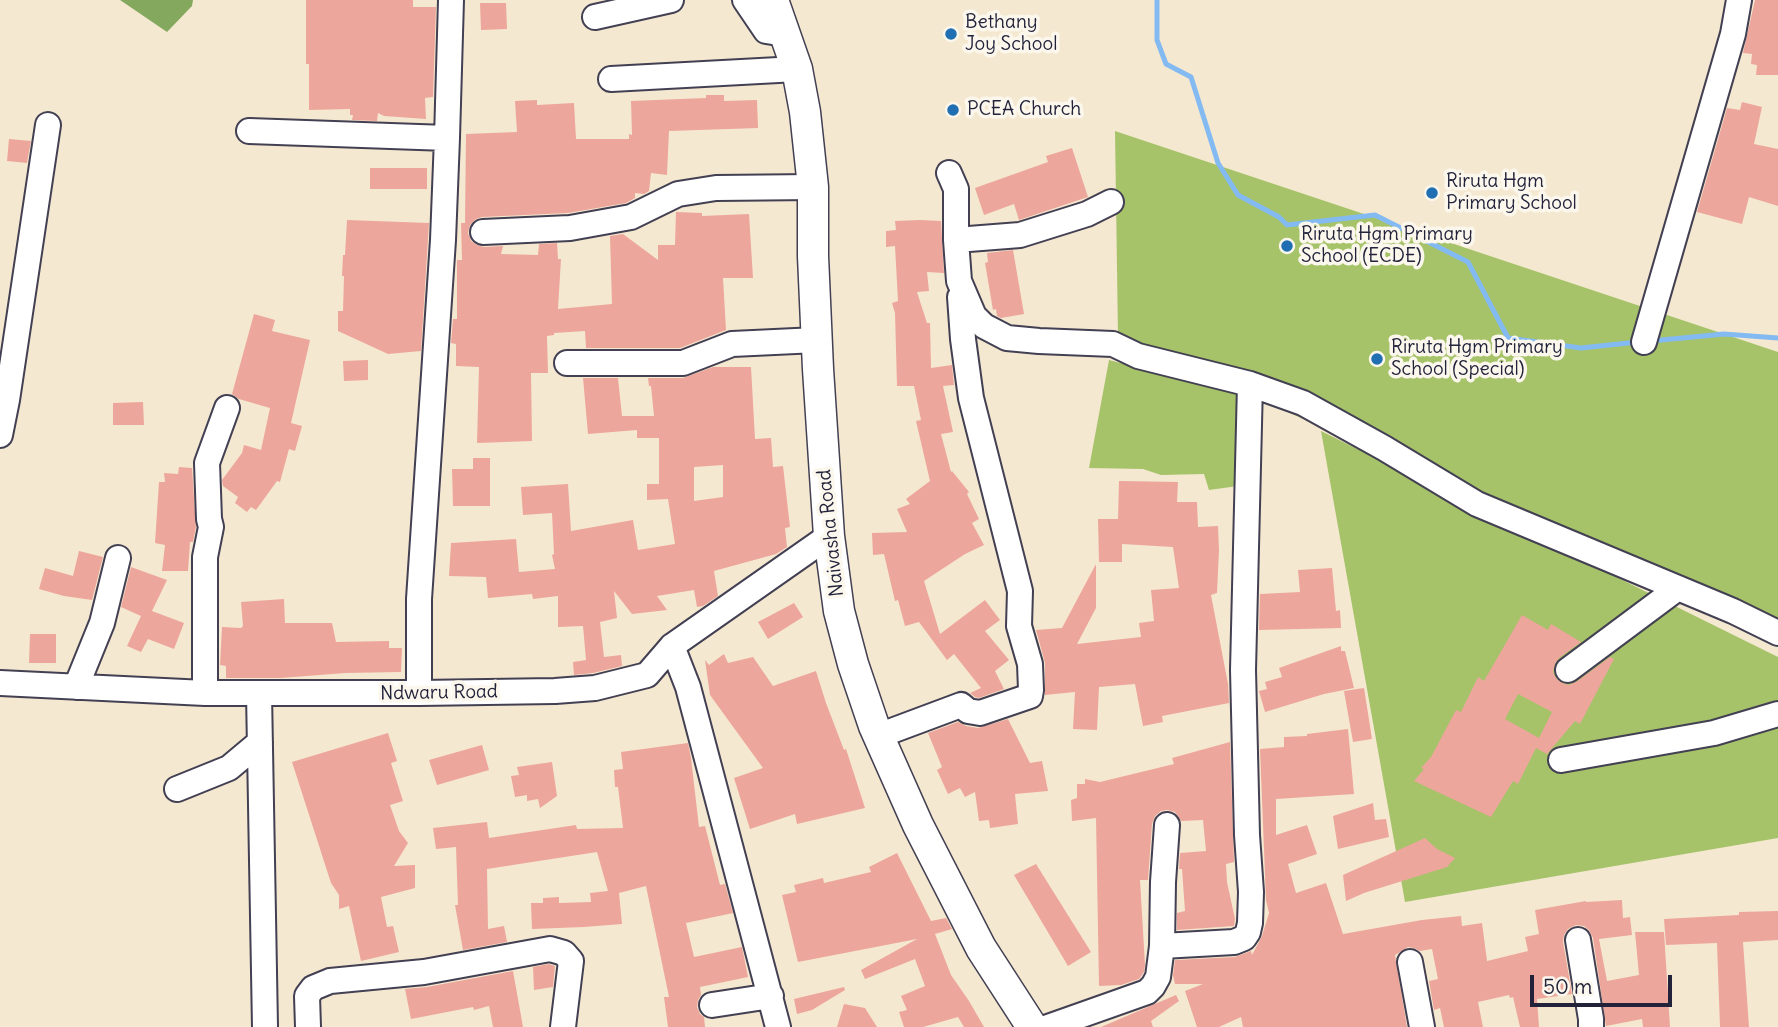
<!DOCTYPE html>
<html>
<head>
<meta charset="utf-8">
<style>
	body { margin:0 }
	#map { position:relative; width:1778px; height:1027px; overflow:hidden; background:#f5e8d1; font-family:Delius,sans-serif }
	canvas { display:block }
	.scale { position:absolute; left:1530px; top:975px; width:142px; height:32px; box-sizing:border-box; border:4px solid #22223b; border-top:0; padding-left:9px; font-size:21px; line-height:24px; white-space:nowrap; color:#22223b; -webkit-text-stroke:5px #fbf7ec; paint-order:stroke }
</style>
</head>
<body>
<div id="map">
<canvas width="1778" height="1027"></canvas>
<div class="scale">50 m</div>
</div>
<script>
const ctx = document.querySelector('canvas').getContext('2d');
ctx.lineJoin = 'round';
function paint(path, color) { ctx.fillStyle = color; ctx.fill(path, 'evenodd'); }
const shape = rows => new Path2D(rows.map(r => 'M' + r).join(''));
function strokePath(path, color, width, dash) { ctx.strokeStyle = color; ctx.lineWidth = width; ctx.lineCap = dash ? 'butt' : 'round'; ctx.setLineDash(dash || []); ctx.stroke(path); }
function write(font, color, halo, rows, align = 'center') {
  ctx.font = font + ' Delius,sans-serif'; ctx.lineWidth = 7; ctx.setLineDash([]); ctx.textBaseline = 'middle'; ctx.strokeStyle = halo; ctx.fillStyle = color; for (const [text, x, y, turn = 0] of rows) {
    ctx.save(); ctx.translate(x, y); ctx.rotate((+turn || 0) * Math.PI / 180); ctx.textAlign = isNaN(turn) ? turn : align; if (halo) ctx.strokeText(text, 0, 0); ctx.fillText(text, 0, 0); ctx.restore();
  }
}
const green = shape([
	[1115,131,1778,352,1778,629,1118,337],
	[1109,360,1242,396,1238,486,1209,490,1204,474,1161,475,1143,469,1089,468],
	[1321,431,1778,657,1778,838,1405,902]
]);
const forest = shape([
	[120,0,193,0,192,6,167,32]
]);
const stream = shape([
	[1157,0,1157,40,1166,64,1191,77,1218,163,1238,195,1279,217,1287,225,1375,215,1468,262,1508,338,1581,348,1638,342],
	[1651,341,1724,334,1778,338]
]);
const building = shape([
	[306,0,413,0,413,7,436,7,433,97,425,98,426,119,384,116,378,113,377,121,352,120,353,115,350,115,350,109,309,110,309,64,306,64],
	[1755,0,1778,0,1778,75,1756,75,1757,65,1751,64,1752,54,1743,53],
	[480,3,506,3,507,29,481,30],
	[706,95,724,95,724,101,757,100,758,128,669,131,667,175,651,173,649,191,644,194,635,193,635,198,626,203,568,213,482,217,476,219,470,225,468,233,471,241,477,245,484,247,503,246,501,254,538,255,539,244,557,243,558,259,561,259,558,309,612,304,610,236,623,234,658,260,658,245,675,245,676,212,702,213,702,216,749,214,753,278,723,278,726,330,680,348,586,348,585,331,554,333,554,335,547,336,548,373,531,373,532,441,477,443,479,367,456,366,456,344,451,343,453,319,457,319,457,260,462,260,461,223,465,223,466,134,517,132,515,101,537,100,537,105,574,103,576,139,629,139,629,134,632,135,631,101,706,98],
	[1742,102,1762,107,1754,144,1778,149,1778,206,1749,197,1742,224,1697,212,1727,108,1740,110],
	[9,139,31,141,27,163,7,161],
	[1072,148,1088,197,1019,220,1014,204,984,215,975,188,1048,162,1046,156],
	[370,168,427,168,427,189,370,189],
	[347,220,429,223,421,351,388,354,338,331,338,311,343,311,344,276,342,276,343,255,345,255],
	[920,220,941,221,944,273,927,272,929,291,917,292,927,323,930,323,931,368,952,365,954,385,943,386,953,432,941,434,951,472,952,471,969,492,967,494,979,519,972,523,984,545,965,554,924,581,940,634,985,600,1000,620,985,631,1009,660,995,671,1004,689,979,698,975,697,970,693,981,688,954,654,947,660,919,622,905,626,898,600,895,601,884,554,873,555,872,533,907,532,897,509,910,504,906,499,930,481,916,421,921,420,914,386,897,386,895,313,892,303,898,301,895,246,886,247,886,231,896,230,895,221],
	[1013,250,1024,314,1001,318,997,316,996,309,993,310,985,263,988,262,987,253],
	[254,314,275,320,272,331,310,340,291,423,302,426,295,451,289,449,280,482,277,481,256,510,251,507,247,512,235,503,238,497,223,486,222,480,242,453,244,445,261,450,270,408,239,399,232,394],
	[368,360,368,380,344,381,343,361],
	[713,367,751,367,755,439,771,438,773,467,783,466,790,527,785,528,787,547,776,554,714,571,718,596,703,606,697,607,694,590,657,596,667,610,632,614,614,591,617,618,600,622,604,657,621,655,622,666,593,673,574,675,573,662,586,660,583,626,558,627,558,596,533,599,532,594,488,598,486,577,449,576,451,543,516,539,519,572,555,569,552,555,554,554,552,513,523,515,521,487,568,484,571,531,633,520,638,550,675,544,668,499,647,500,647,484,659,484,659,438,637,438,637,430,588,434,583,378,618,378,622,416,654,416,651,386,649,386,648,378,683,378],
	[723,465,723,497,694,501,694,467],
	[143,402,144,425,113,425,113,403],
	[473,458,490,458,490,506,453,506,452,469,473,469],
	[179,467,192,468,196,527,193,542,190,542,188,571,162,571,165,545,155,543,159,482,165,482,164,473,178,474],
	[1119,481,1178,482,1177,502,1197,502,1198,527,1218,526,1219,550,1217,593,1211,595,1228,684,1229,703,1162,716,1163,722,1143,726,1135,684,1099,687,1097,730,1073,729,1075,692,1045,695,1045,663,1036,630,1062,628,1096,564,1096,608,1077,644,1141,637,1139,623,1154,621,1151,590,1179,588,1173,547,1122,544,1122,562,1099,562,1098,519,1118,519],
	[79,551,103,557,92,600,64,596,39,589,45,568,73,576],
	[131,567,167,580,152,611,184,623,174,649,148,639,141,652,127,646,141,616,121,607],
	[1332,568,1336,611,1340,610,1341,628,1259,630,1260,594,1300,592,1298,570],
	[284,599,285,623,332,623,336,642,389,641,389,648,402,648,401,672,345,673,281,678,226,678,226,666,220,665,222,627,241,628,243,626,241,602],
	[794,603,803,617,768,639,758,622],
	[1522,615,1548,630,1551,624,1581,642,1559,658,1555,664,1553,672,1556,678,1562,683,1569,685,1576,682,1610,657,1614,659,1580,724,1575,721,1547,754,1536,748,1518,784,1513,781,1491,817,1414,781,1424,769,1421,768,1431,757,1456,710,1461,712,1478,677,1484,681],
	[1518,694,1552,712,1539,738,1505,719],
	[30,634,56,634,56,663,29,663],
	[1341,646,1341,651,1345,651,1354,688,1324,694,1265,712,1259,691,1267,689,1265,682,1282,677,1279,668],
	[724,654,728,663,753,657,773,686,816,671,826,703,844,750,846,749,865,808,797,824,795,814,750,829,734,778,763,768,710,695,705,660,709,665],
	[1364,688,1372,739,1353,742,1344,691],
	[1008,719,1030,763,1042,761,1048,791,1015,794,1018,824,990,828,989,820,979,821,975,792,965,797,960,788,948,794,937,770,942,767,928,733,958,722,966,726,978,728],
	[1348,729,1354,794,1276,799,1276,835,1307,825,1317,854,1288,864,1296,893,1326,883,1343,934,1422,920,1461,916,1462,926,1482,923,1487,961,1528,951,1525,937,1539,934,1535,910,1586,901,1586,902,1622,900,1623,918,1630,917,1632,935,1599,939,1607,981,1639,975,1635,932,1664,932,1670,1027,1643,1027,1642,1019,1606,1026,1593,938,1589,930,1584,926,1576,925,1568,929,1564,935,1563,942,1572,994,1537,999,1539,1027,1520,1027,1513,997,1510,998,1509,995,1478,1002,1483,1027,1444,1027,1440,1008,1434,1010,1429,981,1438,979,1432,949,1420,951,1414,948,1408,947,1395,955,1407,1027,1243,1027,1241,1017,1219,1027,1197,1027,1185,991,1203,984,1175,984,1173,975,1175,960,1235,957,1251,951,1252,955,1262,936,1269,913,1266,900,1260,749,1284,747,1284,737,1307,736,1307,734],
	[388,733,397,761,391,763,403,801,390,805,399,831,408,843,394,866,415,865,415,888,381,897,387,927,393,926,399,952,361,961,349,906,339,909,339,895,331,883,292,762],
	[1230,742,1234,862,1226,864,1227,882,1235,919,1234,926,1177,930,1177,913,1185,911,1182,869,1179,869,1180,853,1206,851,1203,820,1181,821,1175,812,1167,810,1161,811,1155,816,1152,824,1148,880,1140,880,1145,965,1144,972,1139,979,1121,985,1099,986,1096,818,1072,821,1071,800,1077,798,1077,784,1085,784,1085,779,1100,782,1174,764,1172,758],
	[688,743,691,758,699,827,705,826,720,885,725,884,733,913,686,923,694,957,742,947,748,977,700,987,701,995,698,1000,697,1007,700,1014,704,1017,705,1027,668,1027,664,997,669,997,646,886,619,893,622,924,584,927,532,929,531,903,543,903,543,898,559,897,559,903,591,902,590,893,608,891,597,852,487,869,488,929,504,926,507,942,463,950,455,905,458,905,456,847,436,849,433,828,487,822,489,838,576,825,577,829,623,828,618,787,615,787,614,770,623,769,621,752],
	[482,745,489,770,437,785,429,760],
	[552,762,557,796,540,808,538,799,527,801,527,795,515,797,511,776,519,775,517,767],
	[1373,803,1375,820,1386,819,1389,837,1338,849,1333,816],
	[1425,838,1437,849,1455,858,1447,867,1364,893,1346,901,1343,875],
	[897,853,931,921,946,918,952,929,935,934,951,975,969,1001,984,1027,964,1027,958,1017,923,1027,904,1027,899,1012,907,1010,901,996,925,986,915,959,865,979,861,970,917,939,798,962,782,895,796,892,794,885,823,878,824,883,871,872,869,867],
	[1036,864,1091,952,1068,966,1014,875],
	[1778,911,1778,940,1743,942,1749,1027,1720,1027,1717,943,1666,945,1664,919,1739,915,1739,912],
	[549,964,555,966,553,987,534,990,533,967],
	[513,971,523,1027,493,1027,489,1006,474,1010,473,1007,411,1019,405,989,427,987],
	[844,987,845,990,812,1010,797,1014,794,999],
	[1176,995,1179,1001,1151,1021,1153,1027,1101,1027],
	[844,1004,865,1008,877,1027,837,1027]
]);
const minor = shape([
	[745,0,766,31,785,34],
	[595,17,671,0],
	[611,79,797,69],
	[249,131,447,138],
	[949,173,956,189,956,240,959,281,974,316,984,326,1007,338,1039,341,1113,344,1138,356,1250,384,1303,403,1384,448,1477,504,1733,611,1778,633],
	[483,232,570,228,631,217,678,194,716,188,813,187],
	[956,240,1020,235,1087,214,1111,202],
	[1644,342,1733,34,1739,0],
	[567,363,683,363,732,344,817,340],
	[0,435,7,400,48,125],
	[672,646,688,687,778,1027],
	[1568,670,1678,588],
	[0,683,205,693,419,693,555,691,595,688,647,675,672,646,829,536],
	[76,687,102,623,118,558],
	[205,693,205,557,211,527,209,519,207,463,227,408],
	[259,693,265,1027],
	[419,693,419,599,443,240,447,138,451,0],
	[878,736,961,705,968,711,980,713,1030,696,1031,690,1030,664,1019,626,1020,591,971,398,963,339,960,297],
	[1561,760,1714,733,1778,714],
	[177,789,229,768,260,742],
	[1578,940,1591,1019,1591,1027],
	[1162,946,1163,882,1167,825],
	[1410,962,1422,1027],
	[712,1005,771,996],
	[308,1027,307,996,313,988,330,981,424,972,550,949,564,953,571,961,563,1027],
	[1048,1027,1147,992,1153,986,1158,977,1162,946,1234,942,1244,938,1248,932,1250,923,1251,892,1247,835,1243,670,1250,384]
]);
const major = shape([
	[773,0,797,69,805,112,813,187,813,256,818,369,829,536,839,611,853,664,874,726,918,825,981,948,1032,1027]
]);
const markers = [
	[951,34,7,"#1f6fb2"],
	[953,110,7,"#1f6fb2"],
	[1432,193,7,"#1f6fb2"],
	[1287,246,7,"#1f6fb2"],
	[1377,359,7,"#1f6fb2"]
];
const poiNames = [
	["Bethany",965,23],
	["Joy School",965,45],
	["PCEA Church",967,110],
	["Riruta Hgm",1446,182],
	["Primary School",1446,204],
	["Riruta Hgm Primary",1301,235],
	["School (ECDE)",1301,257],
	["Riruta Hgm Primary",1391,348],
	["School (Special)",1391,370]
];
const streetNames = [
	["Naivasha Road",831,533,-96],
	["Ndwaru Road",439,693,-1]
];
paint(green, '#a6c36a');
paint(forest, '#84a95e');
strokePath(stream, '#83baf2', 5);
paint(building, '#eda69b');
strokePath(minor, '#424052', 28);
strokePath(major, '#424052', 33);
strokePath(minor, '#fff', 24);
strokePath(major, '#fff', 30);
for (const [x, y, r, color] of markers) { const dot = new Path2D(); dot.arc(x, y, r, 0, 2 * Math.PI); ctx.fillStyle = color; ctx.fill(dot); strokePath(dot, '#fbf7ec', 2.5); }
write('19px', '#22223b', '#fbf7ec', poiNames, 'left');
write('19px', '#22223b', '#fbf7ec', streetNames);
</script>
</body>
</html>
